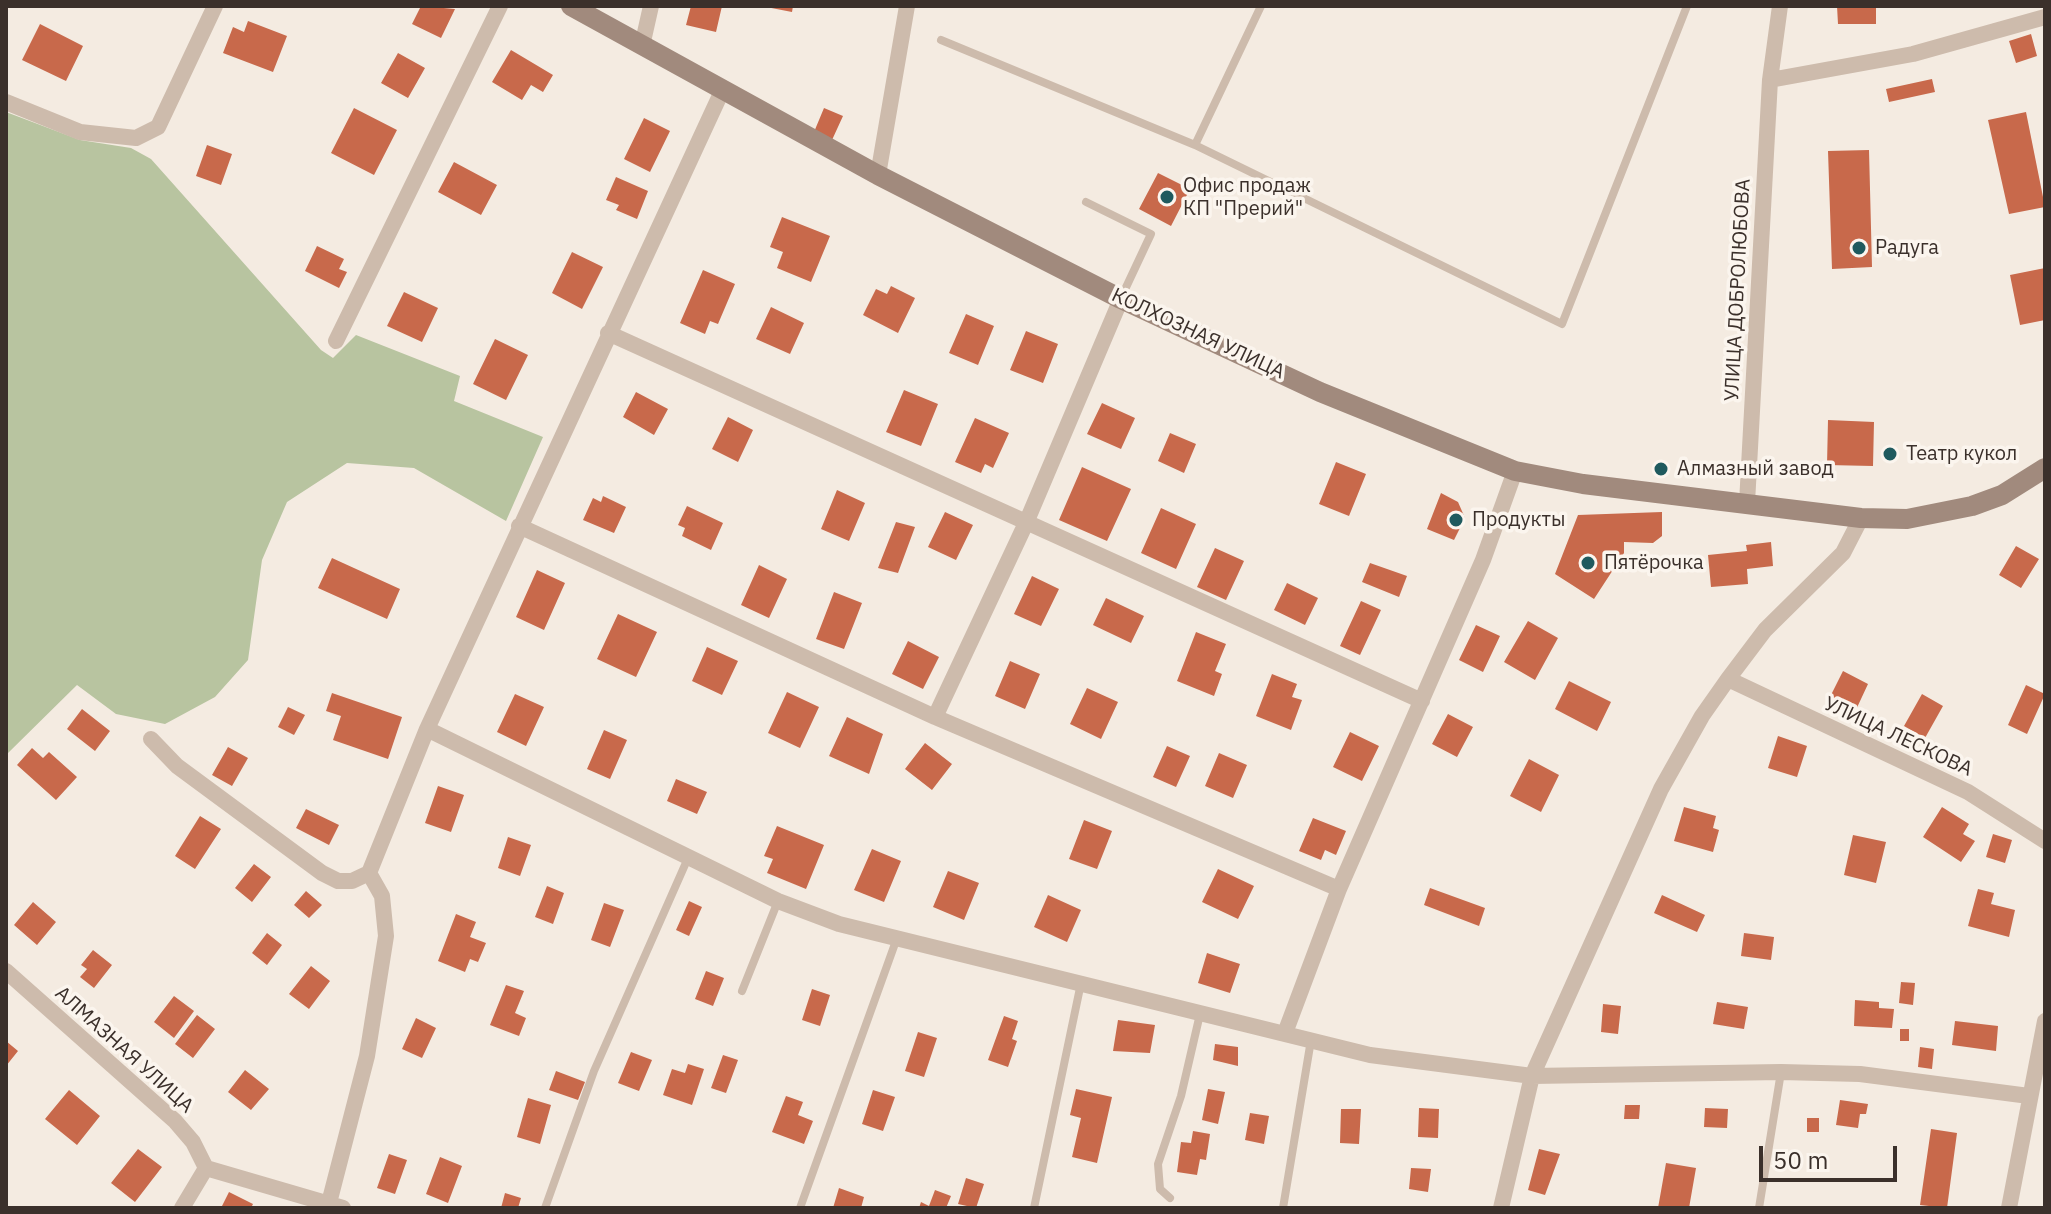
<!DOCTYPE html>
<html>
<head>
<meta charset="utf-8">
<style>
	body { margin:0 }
	#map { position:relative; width:2051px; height:1214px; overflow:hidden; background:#f4ebe1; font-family:"IBM Plex Sans",sans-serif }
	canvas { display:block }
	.frame { position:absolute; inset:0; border:8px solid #3b302b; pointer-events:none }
	.scale { position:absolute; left:1759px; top:1146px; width:138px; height:36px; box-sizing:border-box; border:4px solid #3b302b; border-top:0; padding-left:10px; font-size:24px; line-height:28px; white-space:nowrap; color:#3b302b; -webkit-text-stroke:6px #fbf5ee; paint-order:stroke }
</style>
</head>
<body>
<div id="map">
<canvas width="2051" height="1214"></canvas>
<div class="frame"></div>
<div class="scale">50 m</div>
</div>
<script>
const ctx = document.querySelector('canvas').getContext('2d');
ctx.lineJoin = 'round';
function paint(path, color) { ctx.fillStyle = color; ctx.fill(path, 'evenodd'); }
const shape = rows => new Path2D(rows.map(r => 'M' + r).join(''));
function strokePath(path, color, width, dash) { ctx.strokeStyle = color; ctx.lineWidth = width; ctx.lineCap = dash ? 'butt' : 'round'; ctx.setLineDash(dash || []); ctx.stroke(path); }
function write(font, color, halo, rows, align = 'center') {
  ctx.font = font + ' "IBM Plex Sans",sans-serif'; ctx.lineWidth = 7; ctx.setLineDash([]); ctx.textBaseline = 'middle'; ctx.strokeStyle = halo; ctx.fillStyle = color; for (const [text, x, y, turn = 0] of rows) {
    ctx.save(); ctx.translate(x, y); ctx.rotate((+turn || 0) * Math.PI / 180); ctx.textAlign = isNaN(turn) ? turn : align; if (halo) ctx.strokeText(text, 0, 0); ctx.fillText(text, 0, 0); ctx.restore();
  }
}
const green = shape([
	[6,112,80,140,131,148,151,159,321,350,333,358,356,335,460,376,454,401,543,437,506,521,414,468,347,463,287,502,262,560,248,660,215,697,165,724,116,714,77,685,6,755]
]);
const building = shape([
	[421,6,455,9,441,38,412,24],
	[691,6,722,6,716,32,686,25],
	[761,6,793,6,792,12],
	[1837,6,1876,6,1876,24,1838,24],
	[248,21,287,36,273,72,223,53,233,27,244,32],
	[40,24,83,46,66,81,22,60],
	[2031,34,2037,56,2016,63,2009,41],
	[511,50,553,75,543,92,531,85,522,100,492,82],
	[398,53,425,68,408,98,381,83],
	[1932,79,1935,92,1889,102,1886,89],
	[354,108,397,130,374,175,331,153],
	[824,108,843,116,832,140,814,132],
	[2026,112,2045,207,2009,214,1988,120],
	[644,118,670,131,650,172,624,159],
	[207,145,232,154,221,185,196,176],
	[1869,150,1872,267,1832,269,1828,151],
	[454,162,497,185,481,215,438,192],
	[1158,173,1190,189,1171,226,1139,209],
	[616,177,648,191,637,219,616,210,619,205,606,200],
	[782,217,830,236,811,282,777,268,783,252,770,247],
	[317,246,344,259,339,269,347,272,339,288,305,271],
	[572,252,603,267,582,309,552,293],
	[2045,268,2045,320,2020,325,2010,275],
	[703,270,735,284,718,324,710,321,705,334,680,323],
	[891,286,915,298,898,333,863,315,876,289,887,294],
	[404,292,438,308,422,342,387,326],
	[771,307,804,323,790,354,756,339],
	[966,314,994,326,978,365,949,353],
	[1026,331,1058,344,1043,383,1010,370],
	[495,339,528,355,506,400,473,384],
	[904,390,938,404,921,446,886,432],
	[636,392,668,409,654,435,623,417],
	[1102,403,1135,418,1121,449,1087,434],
	[728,417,753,430,738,462,712,449],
	[975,418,1009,433,993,468,985,464,981,473,955,462],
	[1828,420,1874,422,1873,466,1827,465],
	[1170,433,1196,444,1184,473,1158,461],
	[1336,462,1366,474,1349,516,1319,504],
	[1082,467,1131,489,1107,541,1059,520],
	[837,490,865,503,849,541,821,529],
	[1441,493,1458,502,1465,518,1454,540,1427,529],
	[603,496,626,507,614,533,583,520,593,498,601,502],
	[687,506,723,523,711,550,682,536,685,528,678,525],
	[1161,508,1196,524,1176,569,1141,553],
	[945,512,973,525,956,560,928,547],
	[1662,512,1662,536,1653,543,1624,542,1624,553,1594,599,1555,574,1578,515],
	[896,522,915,527,898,573,878,568],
	[1771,542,1773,566,1747,569,1748,584,1711,587,1708,555,1747,551,1746,545],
	[2016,546,2039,559,2021,588,1999,575],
	[1215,548,1244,561,1226,600,1197,587],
	[332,558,400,589,387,619,318,588],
	[1370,563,1407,576,1399,597,1362,582],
	[759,565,787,579,769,618,741,605],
	[537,570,565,583,544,630,516,617],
	[1032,576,1059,589,1041,626,1014,614],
	[1287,583,1318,598,1305,625,1274,610],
	[834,592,862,603,844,649,816,639],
	[1106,598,1144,616,1131,643,1093,625],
	[1361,601,1381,610,1360,655,1340,646],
	[618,614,657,632,636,677,597,659],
	[1528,621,1558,638,1535,680,1504,662],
	[1476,625,1500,636,1483,672,1459,660],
	[1196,632,1226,644,1215,671,1222,674,1214,696,1177,681],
	[908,641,939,657,923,689,892,674],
	[707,647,738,661,722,695,692,681],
	[1010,661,1040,674,1025,709,995,696],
	[1843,671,1868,684,1854,714,1828,701],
	[1272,674,1297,684,1292,697,1302,700,1291,730,1256,716],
	[1569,681,1611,702,1597,731,1555,709],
	[2026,685,2045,694,2027,734,2008,725],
	[1087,688,1118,702,1101,739,1070,724],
	[787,692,819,707,800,748,768,733],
	[332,693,402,717,388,759,333,740,341,716,326,711],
	[515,694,544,707,526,746,497,732],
	[1922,694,1943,706,1925,738,1904,726],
	[288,707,305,715,294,735,278,727],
	[82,709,110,731,95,751,67,729],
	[1448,714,1473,727,1457,757,1432,744],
	[847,717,883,734,869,774,829,756],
	[604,730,627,740,610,779,587,769],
	[1350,732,1379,746,1362,781,1333,767],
	[1778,736,1807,746,1797,777,1768,768],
	[925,743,952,764,932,790,905,769],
	[1167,746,1190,756,1176,787,1153,777],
	[228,747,248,758,232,786,212,775],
	[32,748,43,758,49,752,77,777,56,800,17,765],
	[1219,753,1247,765,1233,798,1205,786],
	[1529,759,1559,775,1541,812,1510,796],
	[676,779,707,792,697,814,667,801],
	[438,786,464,795,451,832,425,823],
	[1684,807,1716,816,1713,828,1719,830,1713,852,1674,841],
	[1942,807,1969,824,1963,834,1975,841,1961,862,1923,837],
	[306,809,339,825,329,845,296,828],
	[200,816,221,829,195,869,175,856],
	[1313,818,1346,831,1336,855,1325,850,1321,860,1299,851],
	[1084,820,1112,831,1097,869,1069,859],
	[777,826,824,845,806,889,767,873,773,859,764,856],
	[1993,834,2012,840,2005,863,1986,857],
	[1853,835,1886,842,1876,883,1844,875],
	[508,837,531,845,520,876,498,868],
	[872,849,901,861,884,902,854,890],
	[254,864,271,877,252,902,235,888],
	[1218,869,1254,886,1238,919,1202,902],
	[948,871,979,883,964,920,933,907],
	[547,886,564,893,553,924,535,917],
	[1430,888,1485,908,1479,926,1424,905],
	[1978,889,1994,893,1991,904,2015,910,2009,937,1968,926],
	[306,891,322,905,309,918,294,905],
	[1048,895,1081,910,1067,942,1034,927],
	[1662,895,1705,915,1697,932,1654,913],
	[689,901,702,907,689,936,676,930],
	[33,902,56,922,37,945,14,925],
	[604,903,624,910,610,947,591,940],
	[456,914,476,922,470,937,486,943,478,962,470,959,465,972,438,961],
	[267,933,282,945,267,965,252,953],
	[1744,933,1774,937,1771,960,1741,956],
	[93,950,112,965,94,988,80,977,87,969,81,965],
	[1207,953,1240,964,1230,993,1198,983],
	[311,966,330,981,309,1009,289,994],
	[706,971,724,978,713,1006,695,999],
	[1901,982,1915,983,1913,1005,1899,1003],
	[506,985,524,991,515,1013,526,1018,519,1036,490,1025],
	[812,989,830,995,820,1026,802,1020],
	[174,996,194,1011,174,1038,154,1022],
	[1855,1000,1879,1002,1879,1008,1894,1009,1892,1028,1854,1026],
	[1717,1002,1748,1007,1744,1029,1713,1024],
	[1603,1004,1621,1006,1618,1034,1601,1032],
	[197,1015,215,1029,193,1058,175,1044],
	[1004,1016,1018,1021,1012,1039,1017,1041,1008,1067,988,1060],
	[416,1018,436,1028,422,1058,402,1049],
	[1118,1020,1155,1025,1150,1053,1113,1051],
	[1955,1021,1998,1026,1996,1051,1952,1045],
	[1900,1029,1909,1029,1909,1041,1900,1041],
	[918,1032,937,1038,924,1077,905,1071],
	[6,1041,18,1051,6,1066],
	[1215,1044,1238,1047,1238,1066,1213,1060],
	[1920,1047,1934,1049,1932,1069,1918,1067],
	[631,1052,652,1060,639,1091,618,1083],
	[723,1055,738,1060,726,1093,711,1088],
	[688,1064,704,1069,692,1105,663,1095,672,1069,685,1073],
	[245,1070,269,1089,251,1110,228,1092],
	[556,1071,585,1082,578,1100,549,1090],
	[1076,1089,1112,1097,1097,1163,1072,1157,1081,1118,1070,1115],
	[1208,1089,1225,1092,1218,1124,1202,1120],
	[69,1090,100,1116,77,1145,45,1119],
	[873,1090,895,1097,883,1131,862,1124],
	[786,1096,803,1102,798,1115,813,1121,804,1144,772,1132],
	[528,1098,551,1105,540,1144,517,1137],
	[1840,1100,1868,1104,1866,1114,1860,1114,1858,1128,1836,1125],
	[1625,1105,1640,1105,1639,1119,1624,1119],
	[1419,1108,1439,1109,1438,1138,1418,1137],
	[1705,1108,1728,1109,1727,1128,1704,1127],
	[1341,1109,1361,1109,1359,1144,1340,1143],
	[1250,1113,1269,1116,1264,1144,1245,1140],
	[1807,1118,1819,1118,1819,1132,1807,1132],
	[1931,1129,1957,1133,1947,1208,1920,1205],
	[1193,1131,1210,1134,1206,1160,1200,1159,1197,1175,1177,1172,1181,1142,1191,1143],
	[138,1149,162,1167,135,1202,111,1183],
	[1539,1149,1560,1154,1545,1195,1528,1190],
	[389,1154,407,1160,395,1194,377,1188],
	[440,1157,462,1166,448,1203,426,1194],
	[1666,1163,1696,1168,1689,1208,1658,1208],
	[1411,1168,1431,1169,1428,1192,1409,1189],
	[966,1178,984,1184,976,1208,958,1204],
	[839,1188,864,1197,861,1208,833,1208],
	[935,1190,951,1196,946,1208,919,1208,921,1202,929,1206],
	[229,1192,253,1204,251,1208,221,1208],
	[505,1193,521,1198,518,1208,501,1208]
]);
const service = shape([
	[941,40,1195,145,1562,324,1687,6],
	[1195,145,1261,6],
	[1086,202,1151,234,1121,298],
	[742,991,778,901],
	[1170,1198,1160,1189,1158,1164,1181,1096,1200,1014],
	[545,1208,594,1071,688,858],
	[800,1208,897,938],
	[1034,1208,1081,983],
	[1283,1208,1311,1040],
	[1759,1208,1781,1072]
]);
const minor = shape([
	[642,46,651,6],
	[1770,80,1913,54,2045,17],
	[6,102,80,132,136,138,158,127,215,6],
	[878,175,907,6],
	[608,333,1422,701],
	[336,341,500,6],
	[1747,503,1770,80,1780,6],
	[519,526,935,717,1339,889],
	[1728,679,1968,792,2045,841],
	[935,717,1026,523,1121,299],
	[427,729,722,91],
	[151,739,177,766,322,873,338,881,352,881,369,873],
	[6,971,175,1121,193,1142,206,1168,343,1208],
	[1285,1033,1339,889,1483,560,1515,471],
	[329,1203,367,1056,386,936,382,896,369,873,427,729,778,901,839,924,1370,1055,1532,1076,1781,1072,1860,1074,2029,1096],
	[182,1208,206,1168],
	[1501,1208,1532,1076,1661,789,1702,716,1728,679,1765,630,1843,553,1861,518],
	[2009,1208,2045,1021]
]);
const secondary = shape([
	[571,6,878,175,1121,299,1320,392,1515,471,1583,484,1861,518,1907,519,1972,506,2002,495,2045,468]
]);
const markers = [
	[1167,197,8,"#1f5a5e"],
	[1859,248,8,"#1f5a5e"],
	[1890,454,8,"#1f5a5e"],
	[1661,469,8,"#1f5a5e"],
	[1456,520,8,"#1f5a5e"],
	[1588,563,8,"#1f5a5e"]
];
const poiNames = [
	["Офис продаж",1183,186],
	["КП \"Прерий\"",1183,209],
	["Радуга",1875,248],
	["Театр кукол",1906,454],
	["Алмазный завод",1677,469],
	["Продукты",1472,520],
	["Пятёрочка",1604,563]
];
const streetNames = [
	["УЛИЦА ДОБРОЛЮБОВА",1738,290,-87],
	["КОЛХОЗНАЯ УЛИЦА",1198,334,25],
	["УЛИЦА ЛЕСКОВА",1898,737,25],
	["АЛМАЗНАЯ УЛИЦА",124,1050,42]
];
paint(green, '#b8c4a0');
paint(building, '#c8694b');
strokePath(service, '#cdbbac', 8);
strokePath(minor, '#cdbbac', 16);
strokePath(secondary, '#a18a7d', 20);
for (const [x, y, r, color] of markers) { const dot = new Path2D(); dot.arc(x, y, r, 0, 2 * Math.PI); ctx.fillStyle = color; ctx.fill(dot); strokePath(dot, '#fbf5ee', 3); }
write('20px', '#3b302b', '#fbf5ee', poiNames, 'left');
write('20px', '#3b302b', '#fbf5ee', streetNames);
</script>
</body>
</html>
